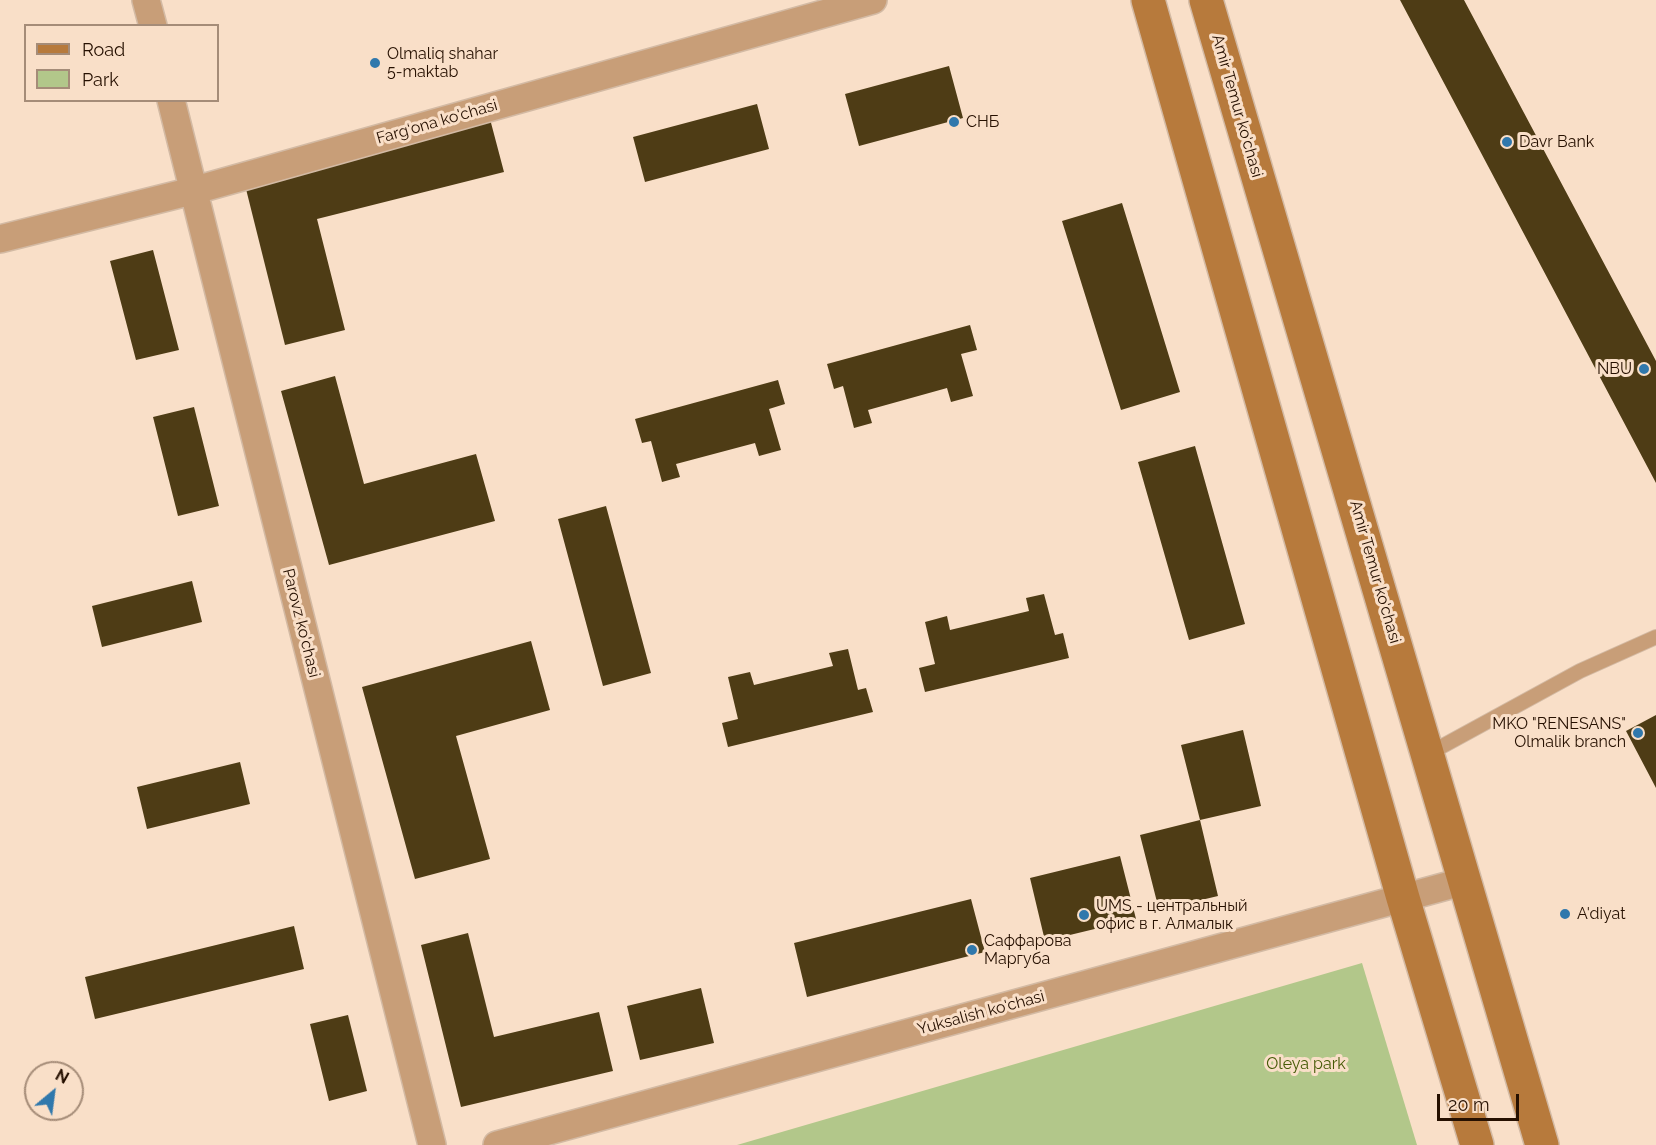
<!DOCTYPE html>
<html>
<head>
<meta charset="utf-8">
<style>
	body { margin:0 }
	#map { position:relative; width:1656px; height:1145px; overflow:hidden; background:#f9dfc8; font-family:Raleway,sans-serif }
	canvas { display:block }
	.legend { position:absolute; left:24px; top:24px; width:195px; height:78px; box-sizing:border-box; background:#f9dfc8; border:2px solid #a58c78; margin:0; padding:8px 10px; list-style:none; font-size:18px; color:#261000 }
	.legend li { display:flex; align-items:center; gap:12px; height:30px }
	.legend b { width:30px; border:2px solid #a58c78 }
	.north { position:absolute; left:24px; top:1061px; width:60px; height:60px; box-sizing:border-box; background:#f9dfc8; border:2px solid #a58c78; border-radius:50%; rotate:29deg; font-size:16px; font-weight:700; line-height:24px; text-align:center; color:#261000 }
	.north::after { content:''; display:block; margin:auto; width:21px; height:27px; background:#3078ac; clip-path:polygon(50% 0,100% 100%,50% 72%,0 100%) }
	.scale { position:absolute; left:1437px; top:1094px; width:82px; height:27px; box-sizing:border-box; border:3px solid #261000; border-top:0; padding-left:8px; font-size:18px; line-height:21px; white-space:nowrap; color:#261000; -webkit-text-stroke:4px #f9dfc8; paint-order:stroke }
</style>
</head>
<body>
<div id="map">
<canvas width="1656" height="1145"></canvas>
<ul class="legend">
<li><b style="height:8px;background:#b77a3c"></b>Road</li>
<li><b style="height:16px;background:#b2c78a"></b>Park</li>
</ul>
<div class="north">N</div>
<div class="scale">20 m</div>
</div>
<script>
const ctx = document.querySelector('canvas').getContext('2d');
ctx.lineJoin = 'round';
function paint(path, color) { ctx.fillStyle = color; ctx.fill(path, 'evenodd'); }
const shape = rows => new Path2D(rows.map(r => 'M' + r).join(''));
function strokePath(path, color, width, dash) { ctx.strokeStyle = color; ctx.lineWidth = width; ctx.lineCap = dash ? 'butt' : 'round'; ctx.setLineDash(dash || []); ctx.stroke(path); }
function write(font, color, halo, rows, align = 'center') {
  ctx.font = font + ' Raleway,sans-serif'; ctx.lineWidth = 6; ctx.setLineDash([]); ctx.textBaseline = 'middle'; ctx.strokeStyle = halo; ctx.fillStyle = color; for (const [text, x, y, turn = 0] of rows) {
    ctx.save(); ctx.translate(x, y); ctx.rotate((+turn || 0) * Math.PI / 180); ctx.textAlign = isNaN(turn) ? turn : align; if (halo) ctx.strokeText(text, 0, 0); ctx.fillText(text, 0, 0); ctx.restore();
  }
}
const green = shape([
	[1362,963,1417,1145,737,1145]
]);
const building = shape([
	[1400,0,1464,0,1582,222,1656,361,1656,483],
	[949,66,963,118,859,146,845,94],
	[757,104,769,149,645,182,633,137],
	[490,119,504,172,317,219,345,330,285,345,244,181],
	[1122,203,1180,392,1121,410,1062,221],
	[153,250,179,350,136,360,110,261],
	[970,325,977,350,961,354,973,396,951,402,947,388,868,410,872,423,854,428,843,386,834,389,827,364],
	[335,376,364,484,476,454,495,521,329,565,281,391],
	[778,380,785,404,769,409,781,450,759,456,755,443,676,464,680,477,662,482,651,441,642,443,635,419],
	[194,407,219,506,178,516,153,417],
	[1195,446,1245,624,1189,640,1138,462],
	[606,506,651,673,603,686,558,519],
	[192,581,202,622,102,647,92,606],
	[1044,594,1055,635,1063,633,1069,658,925,692,919,668,935,664,925,622,947,616,950,630,1029,611,1026,598],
	[531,641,550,710,456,736,490,859,415,879,362,687],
	[848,649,858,690,866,688,873,712,728,747,722,723,738,719,728,677,750,672,754,685,833,666,829,653],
	[1656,715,1656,788,1626,731],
	[1243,730,1261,806,1200,820,1218,896,1159,910,1140,835,1200,820,1181,745],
	[240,762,250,804,147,829,137,787],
	[1120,856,1136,919,1045,941,1030,878],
	[971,899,985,952,807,997,794,943],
	[294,926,304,969,95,1019,85,977],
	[468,933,494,1037,599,1012,613,1071,461,1107,421,945],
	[701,988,714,1043,640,1060,627,1006],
	[348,1015,367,1091,329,1101,310,1024]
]);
const lane = shape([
	[1428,754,1580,671,1656,637]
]);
const street = shape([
	[146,0,153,26],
	[171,100,432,1145],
	[0,239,192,191,873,0],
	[497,1145,1465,881]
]);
const secondary = shape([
	[1148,0,1403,898,1477,1145],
	[1206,0,1542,1145]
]);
const markers = [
	[375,63,6,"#3078ac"],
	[954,122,6,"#3078ac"],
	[1507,142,6,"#3078ac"],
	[1644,369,6,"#3078ac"],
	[1638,733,6,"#3078ac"],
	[1565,914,6,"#3078ac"],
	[1084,915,6,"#3078ac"],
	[972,950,6,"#3078ac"]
];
const poiNames = [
	["Olmaliq shahar",387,54],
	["5-maktab",387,72],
	["СНБ",966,122],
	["Davr Bank",1519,142],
	["NBU",1632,369,"right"],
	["MKO \"RENESANS\"",1626,724,"right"],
	["Olmalik branch",1626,742,"right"],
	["UMS - центральный",1096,906],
	["офис в г. Алмалык",1096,924],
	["A'diyat",1577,914],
	["Саффарова",984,941],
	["Маргуба",984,959]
];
const streetNames = [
	["Amir Temur ko'chasi",1237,106,74],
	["Farg‘ona ko'chasi",437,122,-16],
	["Amir Temur ko'chasi",1375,572,74],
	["Parovz ko'chasi",301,623,76],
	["Yuksalish ko'chasi",981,1013,-15]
];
const parkNames = [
	["Oleya park",1306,1064]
];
paint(green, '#b2c78a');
paint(building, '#4e3c15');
strokePath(lane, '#d3baa4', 16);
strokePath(street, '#d3baa4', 30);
strokePath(secondary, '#d3baa4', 36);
strokePath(lane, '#c89e78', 14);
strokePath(street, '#c89e78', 27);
strokePath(secondary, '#b77a3c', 33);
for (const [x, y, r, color] of markers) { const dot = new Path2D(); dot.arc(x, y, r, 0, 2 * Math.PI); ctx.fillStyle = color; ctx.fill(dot); strokePath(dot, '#f9dfc8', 2); }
write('16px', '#261000', '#f9dfc8', poiNames, 'left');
write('16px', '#261000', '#f9dfc8', streetNames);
write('16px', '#455a06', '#f9dfc8', parkNames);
</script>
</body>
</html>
